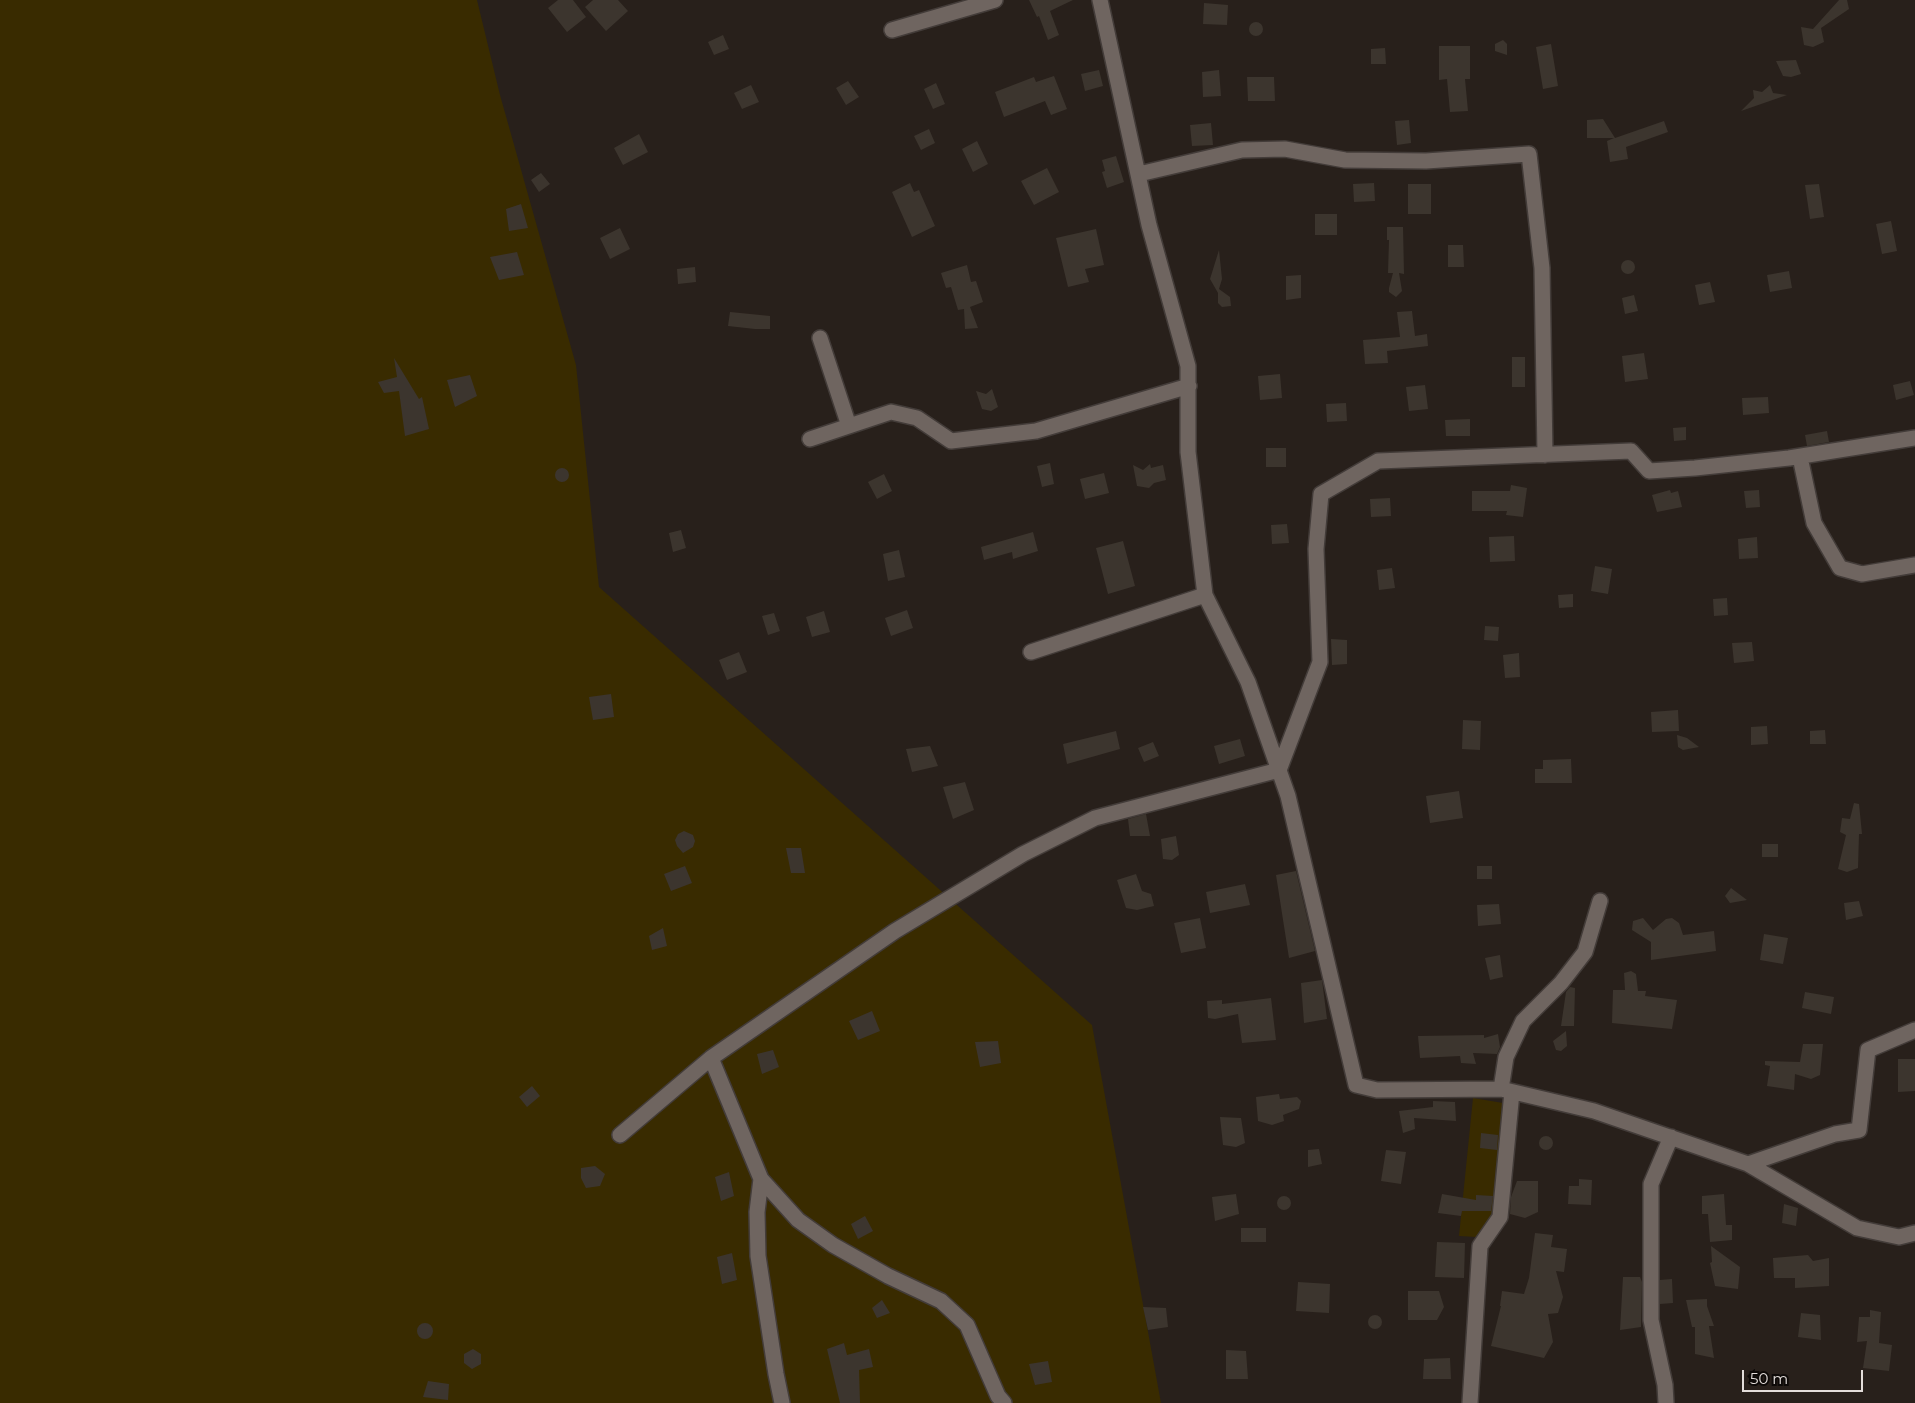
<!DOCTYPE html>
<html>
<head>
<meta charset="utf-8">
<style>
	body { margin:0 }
	#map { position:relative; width:1915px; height:1403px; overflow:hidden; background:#28201b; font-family:Montserrat,sans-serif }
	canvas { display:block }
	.scale { position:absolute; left:1742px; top:1370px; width:121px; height:22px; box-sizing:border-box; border:2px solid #e3ddda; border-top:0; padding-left:6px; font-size:15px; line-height:18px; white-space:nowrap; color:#e3ddda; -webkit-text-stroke:4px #0e0a08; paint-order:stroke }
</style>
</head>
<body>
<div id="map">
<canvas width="1915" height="1403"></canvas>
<div class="scale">50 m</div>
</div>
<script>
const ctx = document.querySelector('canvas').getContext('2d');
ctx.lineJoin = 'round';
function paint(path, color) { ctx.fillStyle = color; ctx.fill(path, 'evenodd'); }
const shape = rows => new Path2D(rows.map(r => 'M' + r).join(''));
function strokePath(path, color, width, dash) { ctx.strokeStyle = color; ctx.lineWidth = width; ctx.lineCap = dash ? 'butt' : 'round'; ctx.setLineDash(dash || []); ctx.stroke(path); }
const green = shape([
	[0,0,477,0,500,95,576,365,599,587,1092,1025,1161,1403,0,1403],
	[1473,1098,1503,1103,1493,1216,1477,1237,1459,1236]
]);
const building = shape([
	[558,0,573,0,586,17,567,32,548,8],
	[593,0,618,0,628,11,606,31,585,7],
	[1029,0,1073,0,1050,11,1059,35,1048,40,1039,16,1037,17],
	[1839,0,1847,0,1849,9,1821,28,1824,42,1813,47,1804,45,1801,27,1813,29],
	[1204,3,1228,5,1227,25,1203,24],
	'1249 29a7 7 0 1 1 14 0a7 7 0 1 1-14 0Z',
	[723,35,729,49,714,55,708,42],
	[1503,40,1507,44,1507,55,1495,51,1495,44],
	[1551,44,1558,86,1543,89,1536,47],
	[1439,46,1470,46,1470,79,1465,79,1468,111,1450,112,1447,79,1439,80],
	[1385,48,1386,64,1371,64,1371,49],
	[1796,60,1801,74,1791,77,1783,76,1776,61],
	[1099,70,1103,86,1085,91,1081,74],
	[1219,70,1221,96,1203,97,1202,72],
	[1054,76,1067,109,1051,115,1045,101,1004,117,995,92,1034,77,1036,82],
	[1247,77,1274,77,1275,101,1248,101],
	[848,81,859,97,846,105,836,88],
	[936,83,945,104,933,109,924,89],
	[751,85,759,102,742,109,734,93],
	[1770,85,1773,93,1787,95,1741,111,1754,98,1753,90,1762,92],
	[1603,119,1615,138,1664,121,1668,132,1626,147,1628,159,1610,162,1607,141,1614,138,1587,138,1587,120],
	[1409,120,1411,143,1397,145,1395,121],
	[1211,123,1213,145,1192,146,1190,125],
	[929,129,935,143,921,150,914,136],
	[639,134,648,152,623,165,614,148],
	[977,141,988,164,973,172,962,149],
	[1116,156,1124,182,1107,188,1102,172,1105,171,1102,160],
	[1047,168,1059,192,1034,205,1021,181],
	[541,173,550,184,539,192,531,180],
	[910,183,914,192,919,190,935,226,912,237,892,192],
	[1374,183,1375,201,1354,202,1353,184],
	[1408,184,1431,184,1431,214,1408,214],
	[1819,184,1824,217,1810,219,1805,185],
	[521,204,528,228,509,231,506,209],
	[1315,214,1337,214,1337,235,1315,235],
	[1891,221,1897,251,1882,254,1876,224],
	[1387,227,1403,227,1404,274,1399,273,1402,291,1396,297,1389,292,1389,288,1393,273,1388,273,1389,240,1387,240],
	[620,228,630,249,610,259,600,238],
	[1096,229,1104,265,1085,269,1089,282,1068,287,1056,238],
	[1448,245,1463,245,1464,267,1448,267],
	[1219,250,1222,279,1219,289,1230,297,1231,306,1222,307,1218,303,1218,293,1210,279],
	[517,252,524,275,499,280,490,257],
	'1621 267a7 7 0 1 1 14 0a7 7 0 1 1-14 0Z',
	[967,265,971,282,976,281,983,302,970,307,978,328,965,329,964,309,958,310,951,287,946,288,941,273],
	[695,267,696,282,678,284,677,269],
	[1789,271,1792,288,1770,292,1767,275],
	[1301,275,1301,298,1286,300,1286,276],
	[1710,282,1715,302,1699,305,1695,285],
	[1634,295,1638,311,1625,314,1622,298],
	[1412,311,1415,336,1427,334,1428,346,1387,351,1388,363,1365,364,1363,340,1400,337,1397,312],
	[730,312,770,316,770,329,755,329,728,326],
	[1644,353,1648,379,1625,382,1622,356],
	[1512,357,1525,357,1525,387,1512,387],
	[394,358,419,399,422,397,429,429,405,436,399,391,384,393,378,382,397,377],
	[1280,374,1282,398,1260,400,1258,376],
	[470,375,477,396,455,407,447,380],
	[1910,381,1914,395,1896,400,1893,385],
	[1425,385,1428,409,1409,411,1406,387],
	[992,389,998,407,991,411,982,409,976,391,986,394],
	[1768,397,1769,413,1743,415,1742,398],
	[1346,403,1347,421,1327,422,1326,404],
	[1470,419,1470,436,1446,436,1445,420],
	[1686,427,1686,440,1674,441,1673,428],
	[1827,431,1829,442,1807,446,1805,435],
	[1266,448,1286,448,1286,467,1266,467],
	[1050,463,1054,484,1042,487,1037,466],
	[1150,464,1151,468,1163,465,1166,480,1154,483,1149,488,1137,486,1133,465,1143,470],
	'555 475a7 7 0 1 1 14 0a7 7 0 1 1-14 0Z',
	[1104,473,1109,493,1085,499,1080,479],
	[884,474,892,491,877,499,868,482],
	[1511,485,1527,488,1523,517,1506,515,1507,511,1472,511,1472,491,1510,491],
	[1670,490,1671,493,1678,491,1682,507,1657,512,1652,495],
	[1759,490,1760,507,1746,508,1744,491],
	[1390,498,1391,516,1371,517,1370,499],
	[1287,524,1289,543,1272,544,1271,525],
	[681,530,686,548,673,552,669,533],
	[1033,532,1038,551,1013,559,1012,552,984,560,981,547],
	[1514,536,1515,561,1490,562,1489,537],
	[1757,537,1758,558,1739,559,1738,539],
	[1123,541,1135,586,1108,594,1096,548],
	[899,550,905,577,888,581,883,554],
	[1595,566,1612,569,1608,594,1591,591],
	[1392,568,1395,588,1379,590,1377,570],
	[1573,594,1573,607,1559,608,1558,595],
	[1727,598,1728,615,1714,616,1713,599],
	[907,610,913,628,891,636,885,618],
	[824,611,830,632,812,637,806,617],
	[774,613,780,631,768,635,762,616],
	[1485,626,1499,627,1498,641,1484,640],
	[1331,639,1347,640,1347,664,1332,665],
	[1752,642,1754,661,1734,663,1732,643],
	[739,652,747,672,727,680,719,660],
	[1519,653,1520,677,1505,678,1503,655],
	[611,694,614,717,593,720,589,697],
	[1678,710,1679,731,1652,732,1651,712],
	[1463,720,1481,721,1480,750,1462,749],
	[1767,726,1768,744,1751,745,1751,727],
	[1825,730,1826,744,1810,744,1810,731],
	[1116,731,1120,749,1067,764,1063,744],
	[1677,735,1687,738,1699,747,1683,750,1678,747],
	[1240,739,1245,756,1219,764,1214,746],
	[1153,742,1159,756,1144,762,1138,748],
	[930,746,938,766,912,772,906,749],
	[1571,759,1572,783,1535,783,1535,769,1543,769,1543,760],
	[965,782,974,810,953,819,943,787],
	[1459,791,1463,818,1430,823,1426,796],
	[1854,803,1859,804,1862,834,1859,834,1858,868,1847,872,1838,869,1846,835,1840,832,1842,818,1850,819],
	[1146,814,1150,836,1130,836,1128,819],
	[684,831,693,835,695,841,693,847,683,853,677,846,675,840,678,834],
	[1176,836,1179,855,1172,860,1163,859,1161,839],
	[1762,844,1778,844,1778,857,1762,857],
	[786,848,801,848,805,873,791,873],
	[685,866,692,883,671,891,664,874],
	[1477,866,1492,866,1492,879,1477,879],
	[1296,871,1315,951,1289,958,1276,875],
	[1136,874,1142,891,1151,894,1154,906,1137,910,1126,908,1117,880],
	[1245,884,1250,905,1210,913,1206,892],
	[1731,888,1747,900,1730,903,1725,896],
	[1859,901,1863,916,1846,920,1844,903],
	[1499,904,1501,924,1478,926,1477,905],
	[1200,918,1206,948,1181,953,1174,923],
	[1643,918,1653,930,1666,919,1672,918,1679,923,1683,935,1714,931,1716,951,1651,960,1651,942,1632,930,1633,921],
	[663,928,667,946,652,950,649,936],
	[1764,934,1788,938,1783,964,1760,960],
	[1500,955,1503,977,1490,980,1485,958],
	[1631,971,1636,974,1638,991,1646,991,1645,996,1677,1000,1672,1029,1612,1023,1613,990,1625,990,1624,973],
	[1322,980,1327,1019,1304,1023,1301,983],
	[1570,987,1575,988,1574,1026,1561,1026,1566,992],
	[1805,992,1834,997,1831,1014,1802,1008],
	[1271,998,1276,1040,1242,1043,1238,1014,1215,1019,1208,1018,1207,1001,1222,1000,1222,1004],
	[872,1011,880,1031,858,1040,849,1021],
	[1566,1031,1567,1046,1561,1051,1556,1050,1553,1041],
	[1498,1034,1500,1047,1497,1054,1473,1053,1476,1064,1461,1063,1460,1056,1420,1058,1418,1036,1484,1035,1484,1038],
	[998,1041,1001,1063,980,1067,975,1042],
	[1803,1044,1823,1044,1820,1075,1811,1079,1795,1074,1794,1090,1767,1086,1770,1066,1765,1065,1765,1061,1800,1062],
	[773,1050,779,1067,762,1074,757,1054],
	[1898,1059,1915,1059,1915,1091,1898,1092],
	[532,1086,540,1096,527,1107,519,1097],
	[1279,1094,1280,1099,1297,1097,1301,1101,1299,1109,1283,1115,1284,1121,1272,1125,1258,1121,1256,1097],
	[1433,1101,1455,1102,1456,1121,1414,1118,1415,1129,1403,1133,1399,1111,1433,1107],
	[1220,1117,1241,1118,1245,1143,1236,1147,1223,1145],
	[1481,1133,1498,1135,1497,1150,1480,1148],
	'1539 1143a7 7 0 1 1 14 0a7 7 0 1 1-14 0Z',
	[1319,1149,1322,1164,1308,1167,1308,1150],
	[1386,1150,1406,1152,1401,1184,1381,1181],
	[595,1166,605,1174,600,1186,586,1188,581,1178,581,1168],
	[729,1172,734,1196,721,1201,715,1177],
	[1579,1179,1592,1180,1591,1205,1568,1204,1569,1186,1579,1186],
	[1517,1181,1538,1181,1538,1212,1525,1218,1510,1214,1511,1197],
	[1236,1194,1239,1214,1215,1221,1212,1197],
	[1442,1194,1476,1200,1476,1195,1493,1196,1491,1211,1462,1211,1461,1216,1438,1213],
	[1724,1194,1726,1225,1732,1225,1732,1240,1710,1242,1708,1214,1702,1214,1702,1196],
	'1277 1203a7 7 0 1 1 14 0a7 7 0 1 1-14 0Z',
	[1784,1204,1798,1208,1796,1226,1782,1223],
	[865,1216,873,1231,858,1239,851,1224],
	[1241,1228,1266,1228,1266,1242,1241,1242],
	[1535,1233,1553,1235,1551,1247,1567,1249,1564,1272,1556,1271,1563,1297,1558,1313,1548,1314,1553,1342,1544,1358,1491,1346,1501,1306,1500,1306,1502,1291,1524,1294,1529,1278],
	[1437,1242,1465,1243,1464,1278,1435,1277],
	[1711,1246,1740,1267,1738,1289,1715,1286,1710,1263,1712,1262],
	[732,1253,737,1280,722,1284,717,1257],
	[1808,1255,1813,1261,1829,1258,1829,1286,1795,1288,1795,1278,1774,1278,1773,1258],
	[1623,1277,1640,1277,1642,1282,1641,1327,1620,1330],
	[1672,1279,1673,1303,1660,1304,1660,1280],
	[1298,1282,1330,1284,1329,1313,1296,1311],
	[1408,1291,1439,1291,1444,1307,1437,1320,1408,1320],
	[1707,1299,1707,1306,1714,1326,1709,1326,1714,1358,1695,1354,1695,1327,1692,1327,1686,1300],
	[882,1300,890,1313,877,1318,872,1308],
	[1143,1307,1166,1308,1168,1327,1148,1330],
	[1870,1310,1881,1312,1879,1343,1892,1345,1889,1371,1863,1368,1867,1341,1857,1342,1859,1317,1870,1317],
	[1801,1313,1820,1315,1821,1340,1798,1337],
	'1368 1322a7 7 0 1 1 14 0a7 7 0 1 1-14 0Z',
	'417 1331a8 8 0 1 1 16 0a8 8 0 1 1-16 0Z',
	[844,1343,847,1355,869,1349,873,1367,859,1370,860,1403,840,1403,827,1349],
	[473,1349,481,1354,481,1364,472,1369,464,1363,464,1354],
	[1226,1350,1246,1351,1248,1379,1226,1379],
	[1450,1358,1451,1379,1423,1379,1424,1359],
	[1048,1361,1052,1382,1035,1385,1029,1364],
	[428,1381,449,1384,448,1400,423,1397]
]);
const minor = shape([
	[1100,0,1149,225,1188,366,1188,452,1205,595,1248,682,1288,796,1356,1085,1377,1090,1501,1089,1594,1111,1748,1164,1857,1228,1899,1237,1915,1233],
	[892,30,995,0],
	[1139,174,1242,150,1285,149,1345,160,1426,161,1529,154,1542,268,1545,455],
	[820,338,849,426],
	[810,439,891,412,917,418,951,441,1036,431,1189,386],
	[1800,457,1814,523,1840,568,1862,574,1915,565],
	[1031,652,1205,595],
	[711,1058,761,1179,757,1212,758,1256,776,1374,782,1403],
	[1501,1089,1506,1057,1523,1021,1561,983,1585,952,1600,901],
	[620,1135,711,1058,895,931,1023,854,1095,818,1279,770,1320,662,1316,549,1321,494,1378,461,1631,451,1649,471,1695,468,1789,458,1915,438],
	[1748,1164,1835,1134,1859,1130,1868,1050,1915,1030],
	[761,1179,798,1220,833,1245,888,1276,941,1301,967,1325,998,1396,1004,1403],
	[1470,1403,1480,1246,1500,1217,1512,1092],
	[1666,1403,1665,1385,1651,1320,1651,1184,1671,1137]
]);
paint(green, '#392b00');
paint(building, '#3c352e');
strokePath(minor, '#433c39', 18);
strokePath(minor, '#6f6560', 15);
</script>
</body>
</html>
